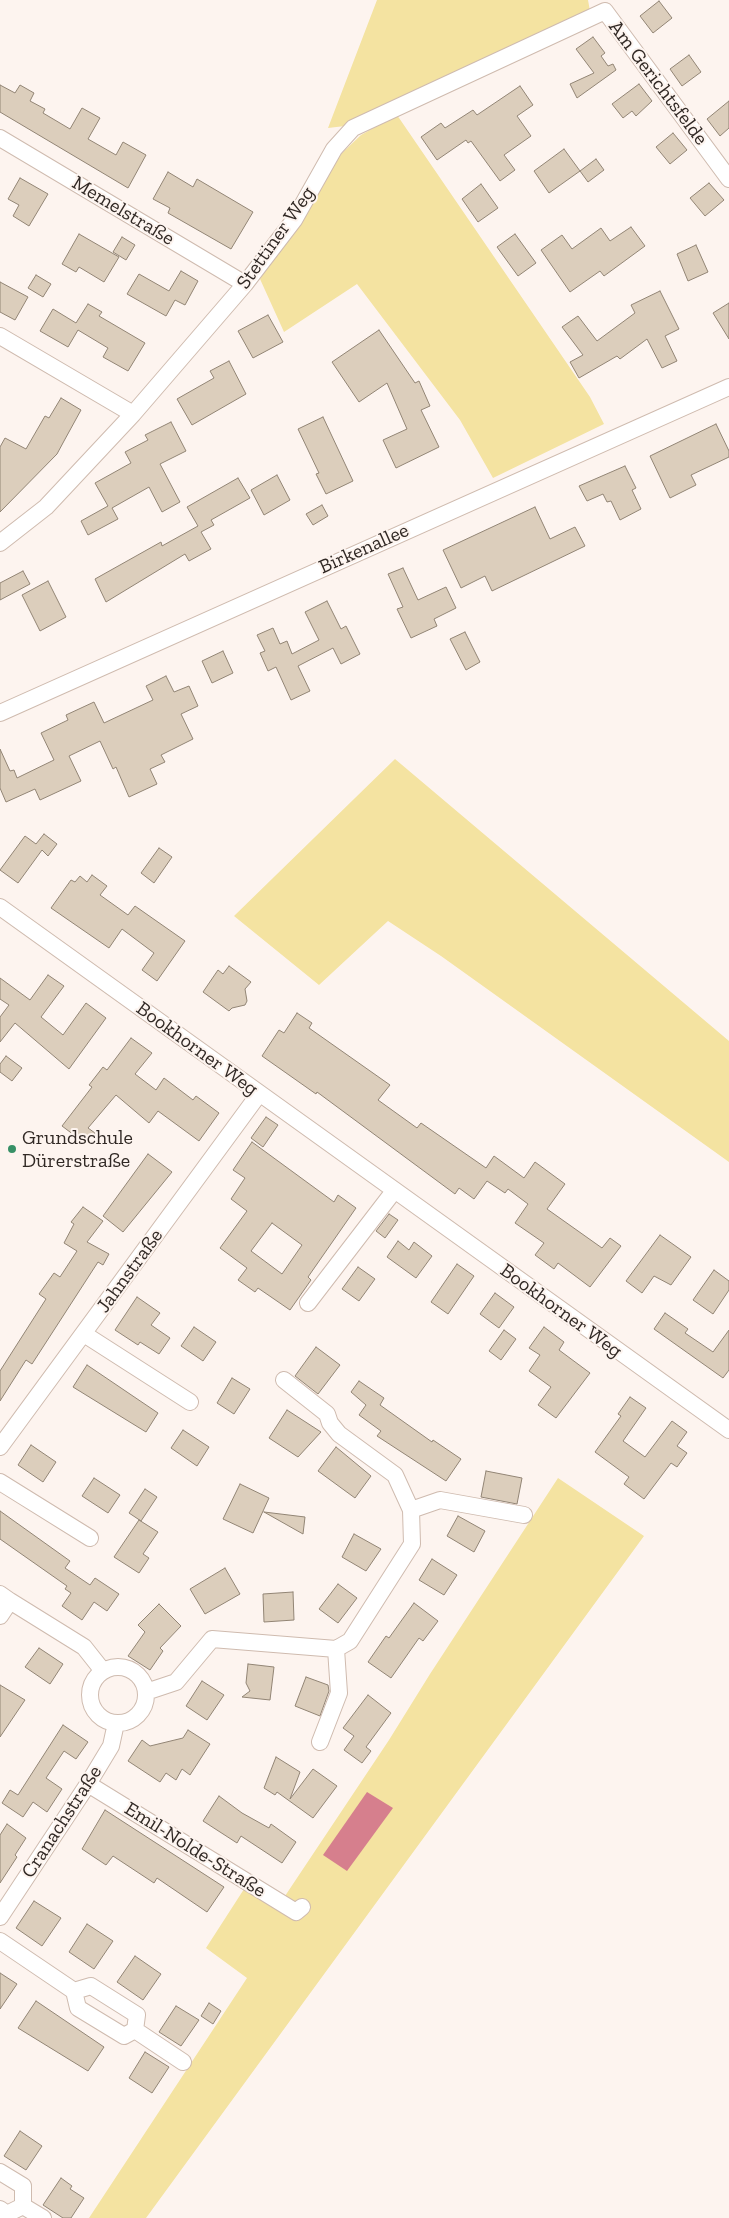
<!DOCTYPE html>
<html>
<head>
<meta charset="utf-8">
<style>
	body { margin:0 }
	canvas { display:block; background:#fdf4ef }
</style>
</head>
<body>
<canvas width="729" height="2218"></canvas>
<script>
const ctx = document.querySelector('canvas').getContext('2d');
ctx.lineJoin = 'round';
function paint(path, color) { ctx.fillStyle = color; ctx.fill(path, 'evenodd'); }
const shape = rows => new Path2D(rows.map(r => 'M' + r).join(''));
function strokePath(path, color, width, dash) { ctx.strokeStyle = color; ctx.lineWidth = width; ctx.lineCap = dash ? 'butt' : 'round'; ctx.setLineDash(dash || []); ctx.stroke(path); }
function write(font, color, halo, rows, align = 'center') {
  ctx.font = font + ' "Zilla Slab",serif'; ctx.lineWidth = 4; ctx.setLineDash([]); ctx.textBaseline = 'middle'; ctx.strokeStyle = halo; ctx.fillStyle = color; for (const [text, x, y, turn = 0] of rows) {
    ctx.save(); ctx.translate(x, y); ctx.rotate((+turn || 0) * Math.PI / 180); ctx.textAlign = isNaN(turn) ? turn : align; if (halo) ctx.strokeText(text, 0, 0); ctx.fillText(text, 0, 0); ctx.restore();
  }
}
const green = shape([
	[377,0,588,0,590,11,345,126,328,128],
	[397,115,590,397,604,424,493,478,460,420,357,284,284,332,260,279,341,154,361,135],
	[395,759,729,1041,729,1162,441,956,388,921,319,985,234,916],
	[558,1478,644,1536,146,2218,89,2218,247,1978,206,1948,246,1886,279,1905,389,1740,430,1674]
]);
const water = shape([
	[367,1792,393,1808,347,1871,323,1855]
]);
const building = shape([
	[659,1,672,18,653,33,640,16,659,1],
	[593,37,605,53,601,56,608,66,613,64,616,70,577,98,570,84,594,73,576,49,593,37],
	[689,55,701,72,682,86,670,69,689,55],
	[639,84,652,101,636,116,632,111,623,118,612,104,639,84],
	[0,85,15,93,20,85,34,93,30,101,45,109,43,113,70,129,82,108,100,118,88,139,116,155,123,142,146,155,128,188,0,112,0,85],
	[520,86,533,105,517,116,531,136,504,155,515,170,500,181,471,141,468,143,466,140,437,160,421,137,441,123,445,128,473,110,477,115,520,86],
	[729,101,729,128,720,136,707,119,729,101],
	[673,133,687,150,670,164,656,147,673,133],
	[564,149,580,171,549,193,534,171,564,149],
	[596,159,604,170,588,182,580,171,596,159],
	[168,172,193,187,197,179,253,212,231,249,168,213,170,208,153,199,168,172],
	[20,178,48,194,29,226,13,216,19,205,8,199,20,178],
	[709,183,724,200,705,216,690,198,709,183],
	[481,184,498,208,478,222,462,199,481,184],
	[631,227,645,246,604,276,600,271,570,292,541,250,562,235,572,249,601,228,610,241,631,227],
	[79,234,119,257,104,282,79,267,76,272,62,264,79,234],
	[515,234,536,263,518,276,497,247,515,234],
	[122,237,135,245,126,260,113,252,122,237],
	[696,245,708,272,688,281,677,254,696,245],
	[181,271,198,281,185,305,175,300,166,316,127,294,139,274,169,291,181,271],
	[36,275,51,284,43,297,28,288,36,275],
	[0,282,28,297,15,320,0,312,0,282],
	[660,291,679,329,665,336,677,361,662,368,647,339,620,359,617,356,579,378,570,362,583,355,562,327,578,316,597,341,635,313,631,305,660,291],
	[729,303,729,339,713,313,729,303],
	[88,304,102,312,99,316,145,343,128,371,103,357,108,348,78,330,68,347,40,331,53,309,76,323,88,304],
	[268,315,283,342,253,358,238,331,268,315],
	[379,330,415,383,419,381,430,406,421,410,439,447,396,468,383,440,407,429,387,383,359,402,332,362,379,330],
	[229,361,246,394,192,425,177,399,214,378,210,371,229,361],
	[61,398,81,410,64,441,57,454,0,512,0,447,5,438,26,449,45,416,49,418,61,398],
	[323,417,353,481,326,494,316,474,319,473,298,429,323,417],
	[171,422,186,451,160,464,180,502,162,512,149,487,112,508,118,519,88,535,81,521,108,506,95,483,131,463,125,452,148,440,145,435,171,422],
	[716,424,729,451,729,457,691,475,696,485,670,498,650,456,716,424],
	[625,466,636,488,632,490,641,509,620,520,611,501,607,502,603,494,587,501,579,486,625,466],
	[277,475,290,500,264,515,251,490,277,475],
	[238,478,250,498,211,520,214,525,201,532,211,549,189,561,185,554,106,602,95,579,161,542,162,546,198,526,187,507,238,478],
	[322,505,328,516,313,525,306,514,322,505],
	[535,507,550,539,575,527,585,546,492,591,485,576,461,588,443,550,535,507],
	[403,568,418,600,446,587,456,608,434,619,437,626,411,638,397,609,403,607,388,574,403,568],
	[23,571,30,584,0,600,0,583,23,571],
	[48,581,66,617,40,631,22,595,48,581],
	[327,601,341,629,346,626,360,654,341,664,333,648,298,666,310,691,291,700,276,667,268,671,260,653,265,651,257,635,273,628,280,644,287,641,292,654,319,640,305,612,327,601],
	[465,632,480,662,466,670,450,639,465,632],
	[223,651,233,673,212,683,202,661,223,651],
	[166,676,174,692,189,686,198,706,181,714,193,739,161,755,165,762,150,769,157,784,129,797,116,767,113,769,100,741,69,756,81,781,40,800,35,789,6,802,0,788,0,749,10,771,14,770,17,778,54,760,41,733,68,720,66,715,94,702,104,723,153,700,146,686,166,676],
	[44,834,57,844,48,856,42,850,18,883,0,870,25,836,36,844,44,834],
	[159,848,172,857,154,883,141,873,159,848],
	[92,875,107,886,100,895,128,915,135,906,185,941,157,981,142,970,154,953,122,929,109,948,51,908,71,880,75,882,80,876,87,882,92,875],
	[229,966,251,982,245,989,247,1001,245,1005,232,1008,229,1011,203,992,218,970,223,974,229,966],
	[48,975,64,986,41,1017,63,1035,86,1003,106,1018,69,1069,15,1023,0,1042,0,1017,9,1005,0,999,0,978,30,1000,48,975],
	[297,1013,312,1023,309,1028,390,1085,378,1100,417,1128,421,1123,486,1168,494,1156,524,1178,535,1162,565,1184,547,1209,602,1248,610,1238,621,1246,590,1287,558,1263,554,1269,535,1255,544,1243,515,1223,528,1204,508,1189,505,1193,487,1181,474,1199,459,1188,455,1194,317,1092,316,1094,262,1056,279,1030,284,1033,297,1013],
	[131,1038,152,1053,135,1074,156,1090,164,1078,193,1100,196,1096,219,1113,199,1141,158,1111,149,1123,116,1095,88,1128,95,1133,86,1144,62,1126,92,1087,89,1085,103,1067,107,1070,131,1038],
	[6,1056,22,1068,12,1081,0,1072,0,1064,6,1056],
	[266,1117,278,1125,263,1147,251,1138,266,1117],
	[252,1142,334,1202,338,1195,356,1208,308,1277,311,1280,290,1310,258,1288,255,1292,238,1280,247,1268,220,1248,247,1211,231,1199,245,1178,233,1170,252,1142],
	[272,1223,302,1245,282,1274,251,1251,272,1223],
	[148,1154,172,1172,123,1232,103,1216,148,1154],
	[83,1207,103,1221,87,1242,109,1254,103,1265,98,1262,32,1364,26,1360,0,1401,0,1371,46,1299,39,1294,54,1273,60,1277,77,1251,64,1243,74,1224,71,1222,83,1207],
	[389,1214,398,1220,385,1238,376,1231,389,1214],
	[660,1235,691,1257,671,1285,654,1276,642,1293,626,1281,660,1235],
	[398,1241,409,1250,414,1242,432,1256,416,1278,387,1257,398,1241],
	[457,1264,474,1276,448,1314,431,1302,457,1264],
	[358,1267,375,1279,359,1301,342,1289,358,1267],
	[714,1270,729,1281,729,1290,713,1314,693,1300,714,1270],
	[495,1293,514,1307,499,1328,480,1314,495,1293],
	[137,1297,160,1313,151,1325,170,1338,159,1354,140,1342,138,1345,115,1330,137,1297],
	[665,1313,688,1329,685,1333,713,1352,729,1330,729,1370,723,1378,654,1329,665,1313],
	[194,1327,216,1342,203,1361,181,1346,194,1327],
	[544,1327,564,1342,559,1350,590,1373,556,1418,538,1405,551,1387,529,1371,540,1355,529,1348,544,1327],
	[504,1330,516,1339,501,1360,489,1351,504,1330],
	[316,1347,340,1365,318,1394,295,1376,316,1347],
	[87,1365,158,1413,146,1432,73,1387,87,1365],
	[232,1378,250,1389,234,1414,217,1403,232,1378],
	[359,1381,384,1398,380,1405,432,1442,433,1440,461,1459,446,1481,377,1436,381,1431,359,1415,366,1405,351,1392,359,1381],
	[630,1397,646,1408,623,1441,645,1457,672,1421,687,1432,677,1446,687,1453,677,1467,671,1463,644,1499,624,1484,629,1477,595,1452,621,1416,618,1414,630,1397],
	[287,1410,321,1432,298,1457,269,1438,287,1410],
	[183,1430,209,1447,197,1466,171,1448,183,1430],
	[31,1445,56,1462,43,1482,18,1465,31,1445],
	[336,1447,371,1476,355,1498,318,1471,336,1447],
	[486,1471,522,1478,517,1504,481,1497,486,1471],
	[94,1478,120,1495,108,1513,82,1496,94,1478],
	[240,1484,269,1498,253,1533,223,1519,240,1484],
	[145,1489,157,1497,141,1521,129,1513,145,1489],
	[0,1511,70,1561,65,1568,90,1585,95,1578,119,1594,107,1611,94,1602,82,1620,62,1606,71,1593,65,1589,67,1586,0,1539,0,1511],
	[264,1512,305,1517,303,1534,264,1512],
	[458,1516,485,1531,474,1552,447,1536,458,1516],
	[139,1520,158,1532,143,1554,149,1558,139,1573,114,1557,139,1520],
	[354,1534,381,1549,366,1571,342,1557,354,1534],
	[432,1559,457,1575,444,1595,419,1580,432,1559],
	[225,1568,240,1594,205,1614,190,1589,225,1568],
	[338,1584,357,1598,338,1623,319,1609,338,1584],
	[293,1592,294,1620,264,1622,263,1594,293,1592],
	[414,1603,438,1621,423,1641,419,1638,391,1678,368,1662,386,1636,389,1638,414,1603],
	[159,1604,181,1626,160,1648,163,1651,150,1670,128,1656,145,1632,138,1625,159,1604],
	[39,1648,63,1664,50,1684,25,1667,39,1648],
	[248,1664,274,1667,270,1700,242,1697,250,1691,246,1683,248,1664],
	[306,1677,328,1685,329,1691,320,1716,295,1706,306,1677],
	[202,1681,224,1695,207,1720,186,1706,202,1681],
	[0,1685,25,1700,0,1737,0,1685],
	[368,1695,391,1713,366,1747,371,1751,362,1763,344,1750,354,1736,343,1728,368,1695],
	[63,1725,88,1742,76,1759,64,1751,46,1778,62,1789,47,1812,33,1802,23,1817,2,1803,10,1790,18,1795,63,1725],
	[188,1730,210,1744,190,1775,182,1769,176,1780,166,1773,160,1782,128,1761,142,1740,150,1746,183,1738,188,1730],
	[276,1757,300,1772,290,1799,313,1769,337,1786,313,1818,277,1792,275,1795,264,1788,276,1757],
	[219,1796,242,1813,269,1828,271,1824,296,1842,282,1863,241,1836,237,1843,203,1821,219,1796],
	[105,1810,224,1887,207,1912,157,1878,154,1883,113,1856,106,1865,82,1849,105,1810],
	[7,1824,26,1838,15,1855,17,1857,0,1883,0,1835,7,1824],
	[34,1901,61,1918,42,1946,16,1928,34,1901],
	[87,1924,113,1941,94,1969,69,1952,87,1924],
	[135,1956,161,1974,143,2000,117,1982,135,1956],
	[0,1973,17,1984,0,2009,0,1973],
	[36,2001,104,2047,88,2071,18,2028,36,2001],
	[209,2003,221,2011,213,2024,201,2016,209,2003],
	[176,2006,199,2020,181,2046,159,2032,176,2006],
	[145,2052,169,2067,152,2093,129,2078,145,2052],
	[20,2131,42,2146,26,2170,4,2156,20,2131],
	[61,2178,72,2186,70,2189,84,2198,71,2218,63,2218,43,2205,61,2178]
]);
const minor = shape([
	[0,138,245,284],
	[0,336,133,414],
	[0,543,46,507,133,414,245,284,294,220,334,149,353,128,605,11,729,179],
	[0,713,729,387],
	[0,907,729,1430],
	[308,1303,394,1191],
	[84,1334,190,1402],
	[0,1447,259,1094],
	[0,1482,90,1538],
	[411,1510,440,1500,524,1515],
	[0,1594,10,1601,0,1616],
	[10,1601,84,1647,103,1671],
	'90 1695a28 28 0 1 1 56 0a28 28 0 1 1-56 0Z',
	[146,1692,176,1682,212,1639,336,1649,350,1641,412,1544,411,1510,395,1475,339,1434,330,1423,327,1414,284,1380],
	[320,1742,339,1693,336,1649],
	[88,1784,296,1912,302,1907],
	[0,1917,88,1784,111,1746,116,1723],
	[0,1941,74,1991,78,2008,124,2036,135,2030,183,2062],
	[74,1991,91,1986,137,2015,135,2030],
	[0,2172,23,2186,23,2206],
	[0,2209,7,2214,23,2206,43,2218]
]);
const markers = [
	[12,1149,5,"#379066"]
];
const streetNames = [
	["Am Gerichtsfelde",658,83,53],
	["Memelstraße",123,211,31],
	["Stettiner Weg",276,238,-55],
	["Birkenallee",364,549,-24],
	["Bookhorner Weg",197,1049,36],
	["Jahnstraße",130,1271,-54],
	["Bookhorner Weg",561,1311,36],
	["Cranachstraße",62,1822,-57],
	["Emil-Nolde-Straße",195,1850,32]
];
const poiNames = [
	["Grundschule",22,1138],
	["Dürerstraße",22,1161]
];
paint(green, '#f4e3a1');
paint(water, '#d67f8d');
paint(building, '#dccebc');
strokePath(building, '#928575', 1);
strokePath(minor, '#cfbbaf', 18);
strokePath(minor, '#fff', 16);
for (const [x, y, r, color] of markers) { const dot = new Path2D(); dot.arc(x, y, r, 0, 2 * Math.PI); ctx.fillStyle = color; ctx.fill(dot); strokePath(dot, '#fdf4ef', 2); }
write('20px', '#312925', '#fdf4ef', streetNames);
write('20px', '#312925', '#fdf4ef', poiNames, 'left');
</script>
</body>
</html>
